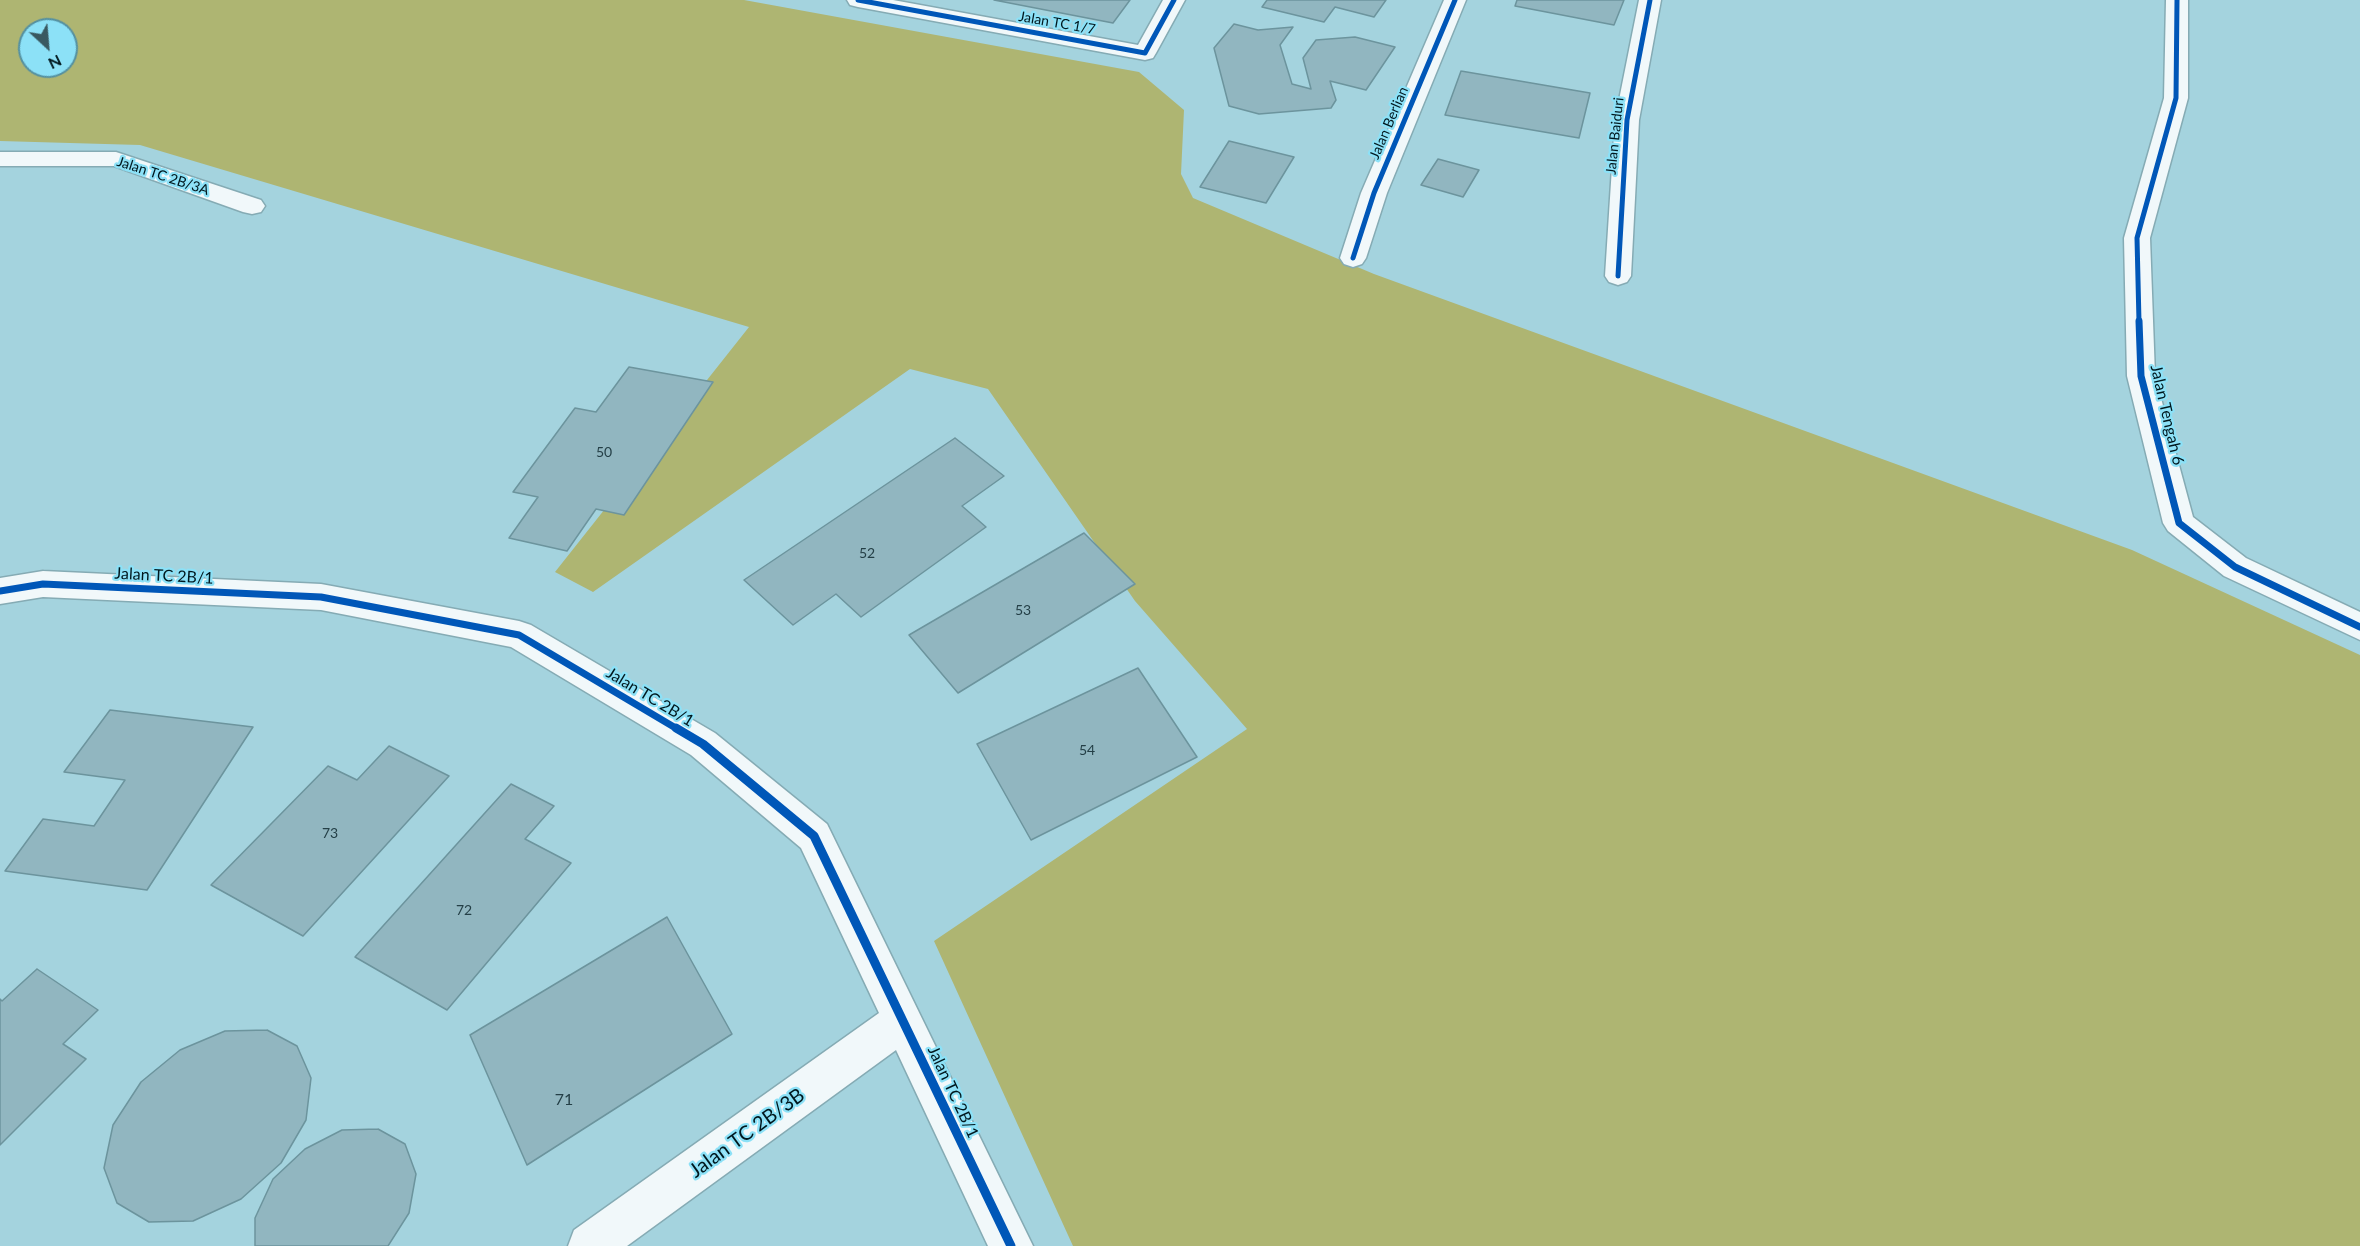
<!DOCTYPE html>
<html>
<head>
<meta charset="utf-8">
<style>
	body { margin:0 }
	#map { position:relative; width:2360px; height:1246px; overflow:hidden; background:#a4d3de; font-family:Lato,sans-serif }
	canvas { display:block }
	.north { position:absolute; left:18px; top:18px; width:60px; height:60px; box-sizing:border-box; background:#8ce1f7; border:2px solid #5490a0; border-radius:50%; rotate:154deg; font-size:16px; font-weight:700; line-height:24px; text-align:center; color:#00171d }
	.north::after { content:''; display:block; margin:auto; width:21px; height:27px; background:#395961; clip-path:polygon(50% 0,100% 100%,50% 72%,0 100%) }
</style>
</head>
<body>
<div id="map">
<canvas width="2360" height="1246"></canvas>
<div class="north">N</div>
</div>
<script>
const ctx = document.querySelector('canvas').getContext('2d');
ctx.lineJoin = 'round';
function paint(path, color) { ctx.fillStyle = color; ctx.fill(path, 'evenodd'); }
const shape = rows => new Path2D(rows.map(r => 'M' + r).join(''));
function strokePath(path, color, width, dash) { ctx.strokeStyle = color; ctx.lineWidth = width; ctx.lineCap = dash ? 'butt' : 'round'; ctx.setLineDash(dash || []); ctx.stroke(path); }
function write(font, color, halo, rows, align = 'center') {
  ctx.font = font + ' Lato,sans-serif'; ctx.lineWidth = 4.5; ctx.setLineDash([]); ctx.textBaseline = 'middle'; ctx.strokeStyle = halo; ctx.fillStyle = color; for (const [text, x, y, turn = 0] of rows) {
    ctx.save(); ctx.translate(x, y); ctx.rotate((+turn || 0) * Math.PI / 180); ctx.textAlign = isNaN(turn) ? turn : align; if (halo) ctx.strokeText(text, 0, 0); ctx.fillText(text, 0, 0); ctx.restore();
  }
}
const forest = shape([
	[0,0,744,0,1139,72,1184,110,1181,174,1193,198,1374,274,2132,550,2360,655,2360,1246,1073,1246,934,941,1247,729,1135,601,988,389,910,369,593,592,555,572,749,327,140,145,0,141],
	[30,30,66,30,66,66,30,66]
]);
const building = shape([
	[994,0,1130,0,1113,23,994,0],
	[1267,0,1386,0,1374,17,1335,7,1324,22,1262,7,1267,0],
	[1517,0,1624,0,1614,25,1515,6,1517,0],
	[1234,24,1258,30,1293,27,1280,45,1292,84,1311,89,1303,58,1316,40,1355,37,1395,47,1366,90,1330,81,1336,100,1331,108,1259,114,1229,106,1214,48,1234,24],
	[1461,71,1590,93,1579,138,1445,115,1461,71],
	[1229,141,1294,157,1266,203,1200,187,1229,141],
	[1438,159,1479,170,1463,197,1421,185,1438,159],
	[629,367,713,382,624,515,596,509,567,551,509,538,538,497,513,492,575,408,596,412,629,367],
	[955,438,1004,476,962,506,986,527,861,617,836,594,793,625,744,580,955,438],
	[1084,533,1135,584,958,693,909,635,1084,533],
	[1138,668,1197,757,1031,840,977,744,1138,668],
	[110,710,253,727,147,890,5,871,43,819,94,826,125,780,64,772,110,710],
	[389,746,449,776,303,936,211,885,328,766,357,780,389,746],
	[511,784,554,806,525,839,571,863,447,1010,355,957,511,784],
	[667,917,732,1034,527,1165,470,1035,667,917],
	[37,969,98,1010,63,1044,86,1059,0,1145,0,999,2,1001,37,969],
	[267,1030,297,1046,311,1078,306,1120,281,1163,241,1199,193,1221,149,1222,117,1203,104,1168,113,1125,141,1082,180,1050,225,1031,267,1030],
	[378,1129,405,1144,416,1174,409,1213,388,1246,255,1246,255,1218,273,1179,305,1149,342,1130,378,1129]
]);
const street = shape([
	[847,0,893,0,1138,45,1163,0,1185,0,1156,53,1153,58,1145,60,858,7,850,5,847,0],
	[1444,0,1466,0,1387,193,1366,258,1362,264,1353,267,1344,264,1340,258,1361,193,1444,0],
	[1639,0,1661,0,1639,120,1631,276,1627,282,1618,285,1609,282,1605,276,1615,120,1639,0],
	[2166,0,2188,0,2188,98,2150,238,2155,376,2193,517,2246,558,2360,612,2360,640,2224,576,2168,531,2163,523,2127,376,2124,238,2164,98,2166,0],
	[0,152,116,152,261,200,265,206,261,212,252,214,243,212,114,166,0,166,0,152],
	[43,571,321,584,519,621,531,625,715,733,827,824,1033,1246,988,1246,896,1050,627,1246,568,1246,574,1230,879,1013,801,848,691,755,511,647,321,610,43,597,0,604,0,578,43,571]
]);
const cyclewayFar2 = shape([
	[858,0,1145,53,1174,0],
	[1353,258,1374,193,1455,0],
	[1618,276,1627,120,1650,0],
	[2139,322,2137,238,2176,98,2177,0]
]);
const cyclewayFar1 = shape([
	[2139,321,2141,376,2179,523,2235,567,2360,627],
	[0,591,43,584,321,597,519,635,679,730]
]);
const cycleway = shape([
	[676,728,703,744,814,836,1011,1246]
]);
const farStreetnames = [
	["Jalan TC 1/7",1057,23,10],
	["Jalan Berlian",1389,123,-67],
	["Jalan Baiduri",1615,136,-84],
	["Jalan TC 2B/3A",163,176,18]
];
const numberNames = [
	["50",604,452],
	["52",867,553],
	["53",1023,610],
	["54",1087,750],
	["73",330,833],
	["72",464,910]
];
const streetNames = [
	["Jalan Tengah 6",2167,415,77],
	["Jalan TC 2B/1",164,576,3],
	["Jalan TC 2B/1",650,697,31],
	["Jalan TC 2B/1",953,1092,65]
];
const nearNumbernames = [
	["71",564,1100]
];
const nearStreetnames = [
	["Jalan TC 2B/3B",747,1133,-36]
];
paint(forest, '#aeb572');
paint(building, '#91b6c0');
strokePath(building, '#6c949d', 1.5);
strokePath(street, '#85abb4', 3);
paint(street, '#f1f8fa');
strokePath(cyclewayFar2, '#0057b8', 5);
strokePath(cyclewayFar1, '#0057b8', 7);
strokePath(cycleway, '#0057b8', 9);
write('14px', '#00171d', '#8ce1f7', farStreetnames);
write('14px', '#243f46', null, numberNames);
write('16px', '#00171d', '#8ce1f7', streetNames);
write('16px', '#243f46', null, nearNumbernames);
write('20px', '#00171d', '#8ce1f7', nearStreetnames);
</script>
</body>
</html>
